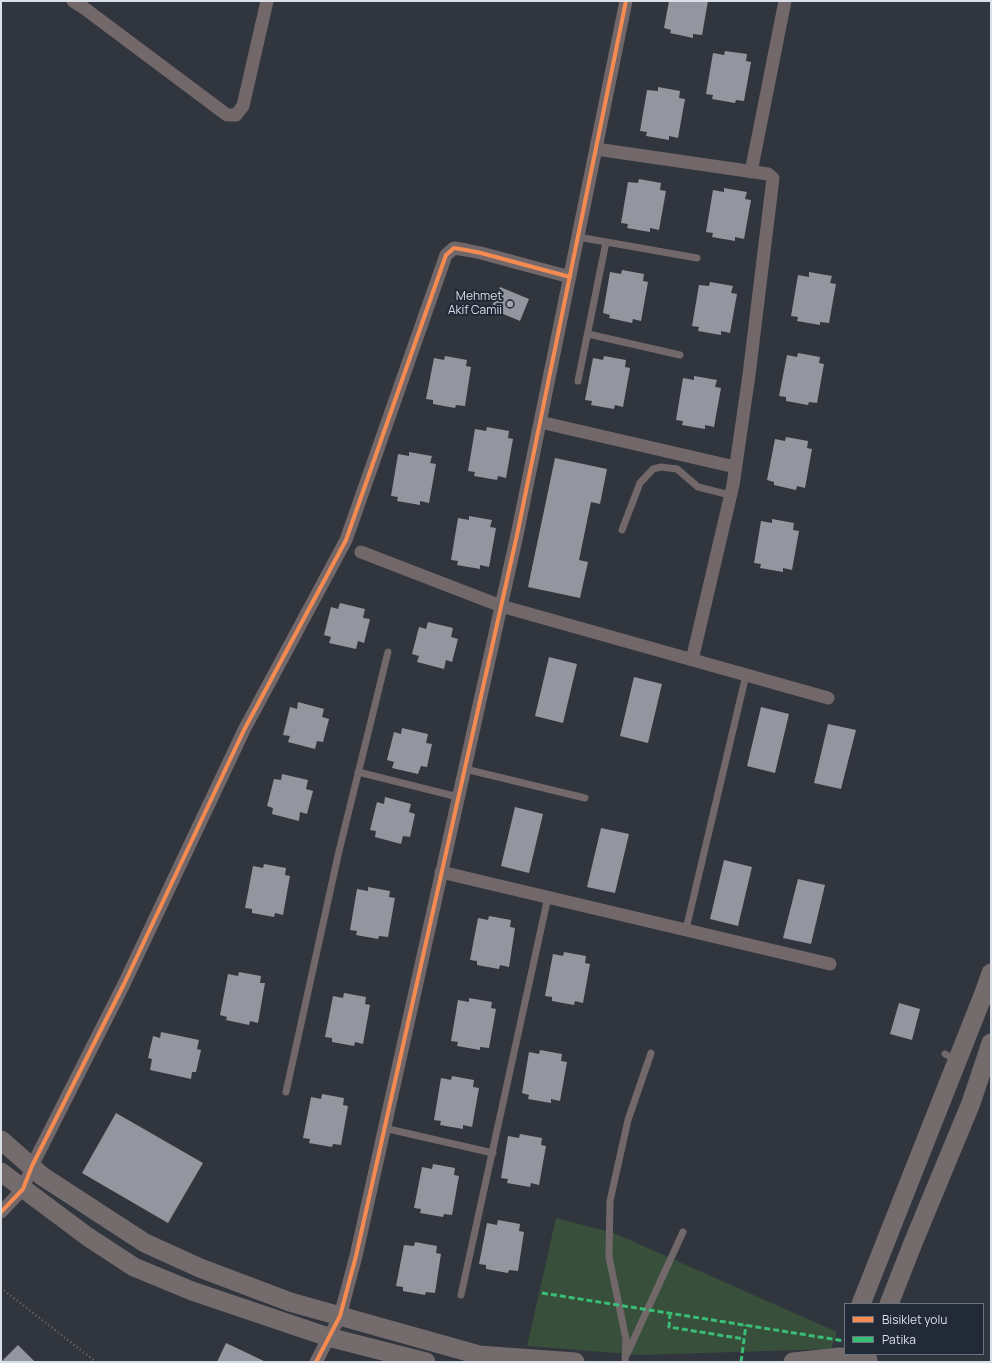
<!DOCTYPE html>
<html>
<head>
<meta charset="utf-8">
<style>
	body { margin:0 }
	#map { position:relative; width:992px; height:1363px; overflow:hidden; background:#31353d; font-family:Manrope,sans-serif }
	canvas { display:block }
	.frame { position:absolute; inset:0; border:2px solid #dadfe8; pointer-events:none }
	.legend { position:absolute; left:844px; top:1303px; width:140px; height:52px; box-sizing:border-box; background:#222937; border:1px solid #6c727e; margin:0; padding:5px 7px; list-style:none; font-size:12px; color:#dadfe8 }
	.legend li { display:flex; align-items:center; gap:8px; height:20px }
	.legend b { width:20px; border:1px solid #6c727e }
</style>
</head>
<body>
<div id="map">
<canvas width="992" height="1363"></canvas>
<div class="frame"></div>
<ul class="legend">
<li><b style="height:5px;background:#f68b52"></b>Bisiklet yolu</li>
<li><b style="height:5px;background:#3abd76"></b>Patika</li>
</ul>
</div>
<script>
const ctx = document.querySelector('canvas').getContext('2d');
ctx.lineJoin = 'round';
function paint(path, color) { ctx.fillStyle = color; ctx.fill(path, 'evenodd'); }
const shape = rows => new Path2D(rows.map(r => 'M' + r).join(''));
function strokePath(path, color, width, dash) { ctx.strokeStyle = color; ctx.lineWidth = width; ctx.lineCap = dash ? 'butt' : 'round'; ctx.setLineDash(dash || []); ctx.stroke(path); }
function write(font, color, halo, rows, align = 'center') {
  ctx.font = font + ' Manrope,sans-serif'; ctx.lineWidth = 4; ctx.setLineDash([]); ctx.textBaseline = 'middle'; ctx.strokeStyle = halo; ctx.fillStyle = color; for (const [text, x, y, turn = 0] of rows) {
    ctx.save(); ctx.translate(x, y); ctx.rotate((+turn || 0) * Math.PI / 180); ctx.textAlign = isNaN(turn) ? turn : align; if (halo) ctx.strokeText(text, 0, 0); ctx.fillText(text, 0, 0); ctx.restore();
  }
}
const green = shape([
	[556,1218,614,1233,837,1332,831,1349,641,1355,527,1346]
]);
const building = shape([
	[669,1,708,1,702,35,693,34,693,38,670,33,671,30,664,28],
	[725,51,747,54,746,61,751,62,744,101,736,100,735,103,712,99,713,95,706,94,713,53,724,55],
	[658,87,680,91,679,98,685,99,678,138,669,136,669,140,646,136,647,132,640,131,647,90,658,91],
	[639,179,661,183,660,190,666,191,659,230,650,228,650,232,627,228,628,224,621,223,628,182,638,183],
	[724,188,747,192,745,199,751,200,744,239,735,237,735,241,712,237,713,233,706,232,713,190,724,192],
	[622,270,644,274,643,281,648,282,641,321,633,319,632,323,609,318,610,315,603,313,610,272,621,274],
	[809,272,832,276,830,283,836,284,829,323,820,322,820,325,797,321,798,317,791,316,798,275,809,277],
	[710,282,733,286,731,293,737,294,730,333,721,331,721,335,698,331,699,327,692,326,699,285,709,286],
	[500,287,529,299,520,321,491,309],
	[798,353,820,357,819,363,824,364,817,403,809,402,808,405,786,401,786,397,779,396,787,355,797,357],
	[445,356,467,360,466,366,471,367,465,406,456,405,455,408,433,404,433,400,426,399,434,358,444,360],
	[604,356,626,360,625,367,630,368,623,407,615,405,614,409,591,405,592,401,585,400,593,358,603,360],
	[694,376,717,380,715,387,721,388,714,427,705,425,705,429,682,425,683,421,676,420,683,378,694,380],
	[487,427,509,431,508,438,513,439,506,478,498,476,497,480,474,476,475,472,468,471,475,429,486,431],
	[786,437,808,441,807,448,812,449,805,488,797,486,796,490,774,485,774,482,767,480,775,439,785,441],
	[409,452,432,456,430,463,436,464,429,503,420,501,420,505,397,501,398,497,391,496,398,454,409,456],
	[555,458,607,469,600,504,591,502,579,560,588,562,580,598,528,587],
	[469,516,492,520,490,527,496,528,489,567,480,565,480,569,457,565,458,561,451,560,458,518,469,520],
	[772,519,794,523,793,530,799,531,792,570,783,568,783,572,760,568,761,564,754,563,761,521,772,523],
	[340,603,365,609,363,618,370,619,364,643,358,641,356,649,329,643,331,637,324,635,331,607,338,609],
	[428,622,453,628,451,637,458,639,452,662,446,660,444,669,417,662,419,656,412,654,419,627,426,629],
	[549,657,577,664,563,723,535,716],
	[634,677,662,684,648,743,620,736],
	[298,702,324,709,322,717,329,719,323,742,317,741,315,749,288,742,290,736,283,735,290,707,297,709],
	[761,707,789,714,775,773,747,766],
	[828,724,856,730,841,789,814,783],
	[402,728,428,734,426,743,432,744,427,767,421,766,418,774,392,768,394,762,387,760,394,732,401,734],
	[282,774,308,780,306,789,313,791,307,814,300,812,299,821,272,814,273,808,267,806,274,779,281,780],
	[385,797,411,804,409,812,415,814,410,837,403,836,401,844,375,837,376,831,370,830,377,802,384,804],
	[515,807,543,814,529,873,501,866],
	[601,828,629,834,615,893,587,887],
	[724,860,752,867,738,926,710,919],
	[264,864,286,868,285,875,290,876,283,915,275,913,274,917,252,913,252,909,245,908,253,866,263,868],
	[798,879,825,885,811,944,783,938],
	[368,887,390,891,389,897,395,898,388,937,379,936,378,939,356,935,357,931,350,930,357,889,368,891],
	[489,916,511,920,510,927,515,928,509,967,500,965,499,969,477,965,477,961,470,960,478,918,488,920],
	[564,952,586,956,585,963,590,964,583,1003,575,1001,574,1005,552,1001,552,997,545,996,553,954,563,956],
	[239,972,261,976,260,983,265,983,258,1023,250,1021,249,1025,226,1020,227,1017,220,1015,228,974,238,976],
	[344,993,366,997,365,1004,370,1005,363,1044,355,1042,354,1046,332,1042,332,1038,325,1037,333,996,343,998],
	[469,998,492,1002,491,1008,496,1009,489,1048,480,1047,480,1050,457,1046,458,1042,451,1041,458,1000,469,1002],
	[899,1003,920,1009,912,1040,890,1034],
	[161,1032,199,1040,197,1049,201,1050,196,1072,192,1072,191,1079,150,1070,152,1059,148,1058,153,1036,160,1038],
	[540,1050,562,1054,561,1061,567,1062,560,1101,551,1099,551,1103,528,1099,529,1095,522,1093,529,1052,539,1054],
	[452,1076,474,1080,473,1087,479,1088,472,1127,463,1125,463,1129,440,1125,441,1121,434,1120,441,1078,451,1080],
	[322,1094,344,1098,343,1105,348,1106,341,1145,333,1144,332,1147,309,1143,310,1139,303,1138,311,1097,321,1099],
	[116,1113,203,1163,168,1223,82,1173],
	[520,1134,542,1138,541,1145,546,1146,539,1185,531,1183,530,1187,507,1183,508,1179,501,1178,508,1136,519,1138],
	[433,1164,455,1168,454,1175,459,1176,452,1215,444,1214,443,1217,420,1213,421,1209,414,1208,422,1167,432,1169],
	[498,1220,520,1224,519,1231,524,1232,518,1271,509,1270,508,1273,486,1269,486,1265,479,1264,487,1223,497,1225],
	[415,1242,437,1246,436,1253,441,1254,435,1293,426,1292,425,1295,403,1291,403,1287,396,1286,404,1245,414,1246],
	[226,1343,266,1362,217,1362],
	[18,1345,35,1362,1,1362]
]);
const path = shape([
	[1,1288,96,1362]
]);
const service = shape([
	[578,237,697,258],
	[588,334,680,355],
	[578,381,606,242],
	[622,530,640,483,653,469,661,467,677,469,698,487,730,495],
	[465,769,585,798],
	[358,772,458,797],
	[686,929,746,675],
	[945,1054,956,1060],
	[286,1092,339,851,388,652],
	[384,1128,493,1153],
	[461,1295,548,897],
	[627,1354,683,1232],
	[625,1362,626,1339,609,1257,610,1201,628,1120,651,1053]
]);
const minor = shape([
	[73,1,84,8,227,115,236,115,243,106,267,1],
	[596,149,768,174,773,178,749,375,733,485,692,660],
	[751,172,785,1],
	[540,422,735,467],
	[361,552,501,606,828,698],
	[441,872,830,964],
	[1,1212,23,1189,32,1166,124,984,244,730,346,540,446,255,454,248,466,250,481,253,570,277],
	[316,1362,340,1316,356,1256,517,535,626,1]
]);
const secondary = shape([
	[1,1140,42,1176,145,1243,200,1268,290,1302,479,1355,575,1362],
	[1,1172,88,1237,134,1267,192,1291,328,1337,426,1362],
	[861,1304,984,993,991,973],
	[889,1304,913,1243,971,1103,991,1043],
	[793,1362,840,1357,868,1360]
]);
const quiet = shape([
	[542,1293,845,1341],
	[670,1313,669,1327,744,1339],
	[741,1362,746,1325]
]);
const cycleway = shape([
	[1,1212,23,1189,32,1166,124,984,244,730,346,540,446,255,454,248,466,250,481,253,570,277],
	[316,1362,340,1316,356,1256,517,535,626,1]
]);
const markers = [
	[510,304,4,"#9fa4ac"]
];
const poiNames = [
	["Mehmet",502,297],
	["Akif Camii",502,311]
];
paint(green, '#374f3b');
paint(building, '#93969e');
strokePath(path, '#726c6f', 2.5, [1, 3]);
strokePath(service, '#72686a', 7);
strokePath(minor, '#72686a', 13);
strokePath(secondary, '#746b6c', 19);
strokePath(quiet, '#3abd76', 3, [6, 3]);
strokePath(cycleway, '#f68b52', 4);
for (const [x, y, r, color] of markers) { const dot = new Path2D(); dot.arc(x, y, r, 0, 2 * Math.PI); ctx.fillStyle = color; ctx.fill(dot); strokePath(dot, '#222937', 1.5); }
write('12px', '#dadfe8', '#222937', poiNames, 'right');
</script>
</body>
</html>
